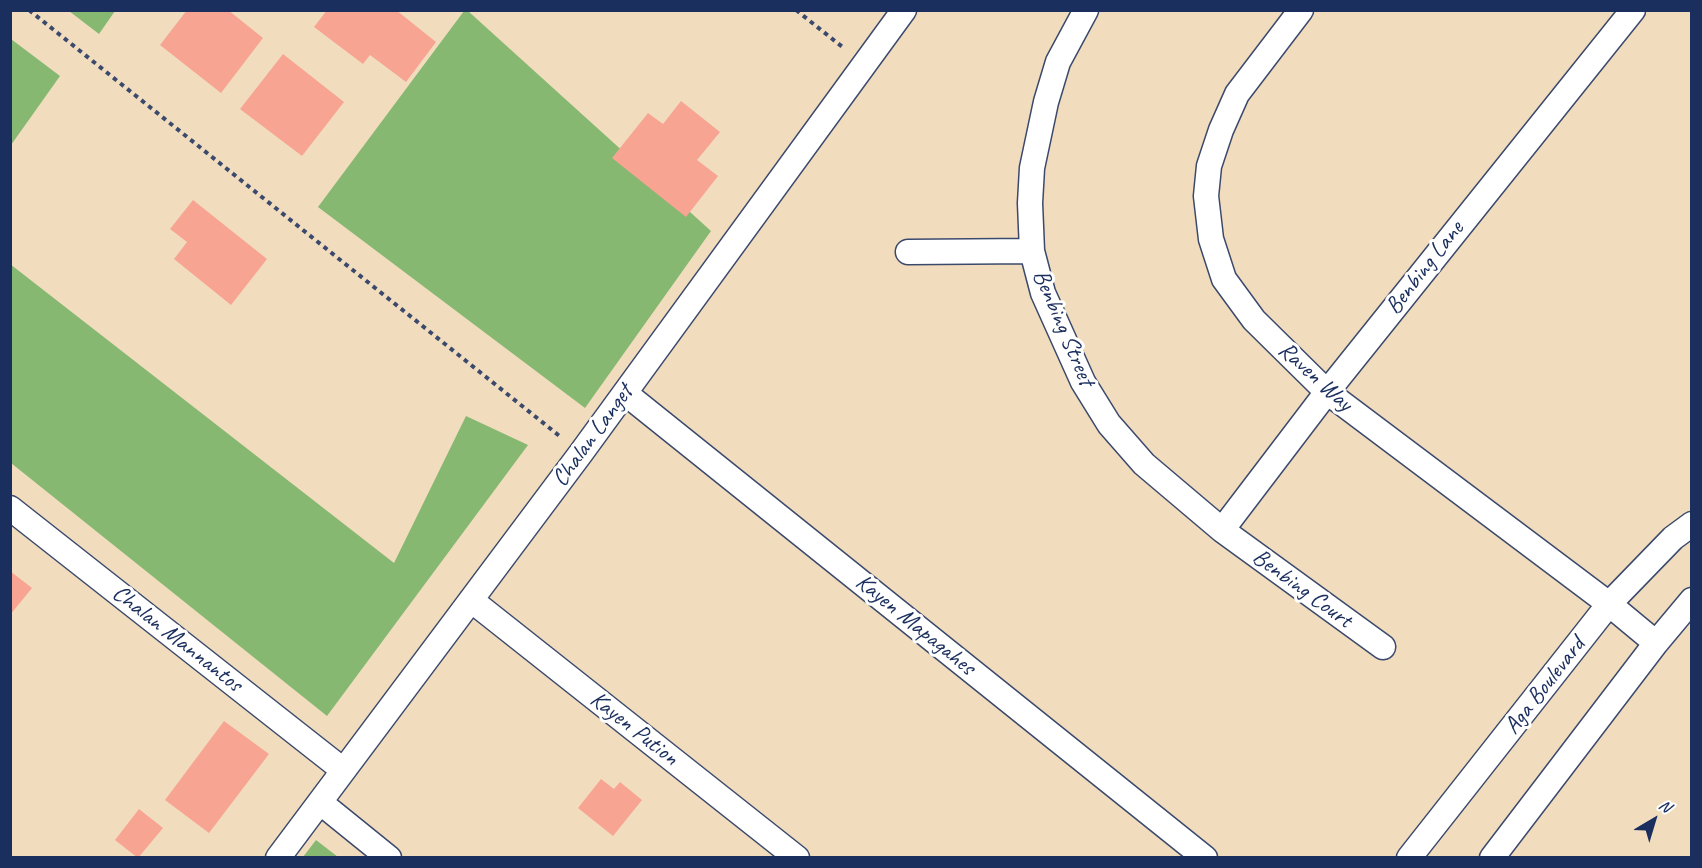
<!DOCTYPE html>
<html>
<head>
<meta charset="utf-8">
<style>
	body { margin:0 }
	#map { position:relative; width:1702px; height:868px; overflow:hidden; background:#f1ddbd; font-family:Caveat,sans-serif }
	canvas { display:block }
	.frame { position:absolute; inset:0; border:12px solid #1b2f5e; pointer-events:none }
	.north { position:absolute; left:1624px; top:790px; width:60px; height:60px; -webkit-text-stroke:4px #fff; paint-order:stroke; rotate:38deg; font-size:16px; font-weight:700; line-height:24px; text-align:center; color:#1b2f5e }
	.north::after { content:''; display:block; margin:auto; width:21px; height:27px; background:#1b2f5e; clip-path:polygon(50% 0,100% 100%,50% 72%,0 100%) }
</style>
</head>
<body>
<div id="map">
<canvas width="1702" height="868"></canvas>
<div class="frame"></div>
<div class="north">N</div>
</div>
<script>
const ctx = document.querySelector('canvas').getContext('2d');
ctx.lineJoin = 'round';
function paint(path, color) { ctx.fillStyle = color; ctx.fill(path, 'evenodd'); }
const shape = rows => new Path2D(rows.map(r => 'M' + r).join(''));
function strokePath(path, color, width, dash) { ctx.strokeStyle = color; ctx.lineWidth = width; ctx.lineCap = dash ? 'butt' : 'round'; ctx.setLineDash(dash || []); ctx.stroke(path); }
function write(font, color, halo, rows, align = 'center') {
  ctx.font = font + ' Caveat,sans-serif'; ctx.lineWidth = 6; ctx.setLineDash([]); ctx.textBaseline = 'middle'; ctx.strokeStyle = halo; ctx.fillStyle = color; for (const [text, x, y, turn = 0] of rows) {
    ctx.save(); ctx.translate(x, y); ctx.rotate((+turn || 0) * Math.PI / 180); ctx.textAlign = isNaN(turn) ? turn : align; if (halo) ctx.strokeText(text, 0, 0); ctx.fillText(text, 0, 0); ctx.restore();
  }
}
const forest = shape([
	[69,11,115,11,99,34],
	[464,11,468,11,711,231,585,408,318,207],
	[11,39,60,76,11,145],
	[10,264,394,563,466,416,528,445,327,716,11,463],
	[316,840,338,857,303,857]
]);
const building = shape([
	[187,10,228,10,263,38,221,93,160,45],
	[327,10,396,10,436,42,406,82,370,55,363,64,314,27],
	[283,54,344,102,302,156,240,109],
	[681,101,720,132,697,160,718,176,686,217,612,158,648,113,663,124],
	[193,200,267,259,231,305,174,259,187,242,170,229],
	[10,571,32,588,10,615],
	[224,721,269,754,209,833,165,800],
	[601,779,614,789,620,782,642,800,613,836,578,808],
	[139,809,163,828,138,858,115,840]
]);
const path = shape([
	[29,10,562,438],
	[796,10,845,49]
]);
const minor = shape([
	[1086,10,1058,62,1046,102,1032,168,1030,203,1032,251,1043,293,1083,382,1109,424,1144,464,1222,530,1383,647],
	[1301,10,1237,94,1221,130,1209,166,1206,196,1211,239,1224,279,1254,320,1327,392,1609,604,1656,643],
	[908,252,1032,251],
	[625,393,1205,858],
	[10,508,343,770],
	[1222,530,1327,392,1633,10],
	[471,600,797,858],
	[321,803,389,858],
	[278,858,581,453,904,10],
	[1409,858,1609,604,1673,538,1692,524],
	[1492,858,1656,643,1692,600]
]);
const streetNames = [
	["Benbing Lane",1425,268,-52],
	["Benbing Street",1063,328,67],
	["Raven Way",1315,377,42],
	["Chalan Langet",593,436,-54],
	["Benbing Court",1302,589,36],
	["Kayen Mapagahes",915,625,39],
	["Chalan Mannantos",177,639,38],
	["Aga Boulevard",1545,686,-52],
	["Kayen Pution",634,729,38]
];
paint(forest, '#86b872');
paint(building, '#f7a493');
strokePath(minor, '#3b496c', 27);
strokePath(path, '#3b496c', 4, [4.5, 4.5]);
strokePath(minor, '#fff', 24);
write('24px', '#1b2f5e', '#fff', streetNames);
</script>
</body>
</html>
